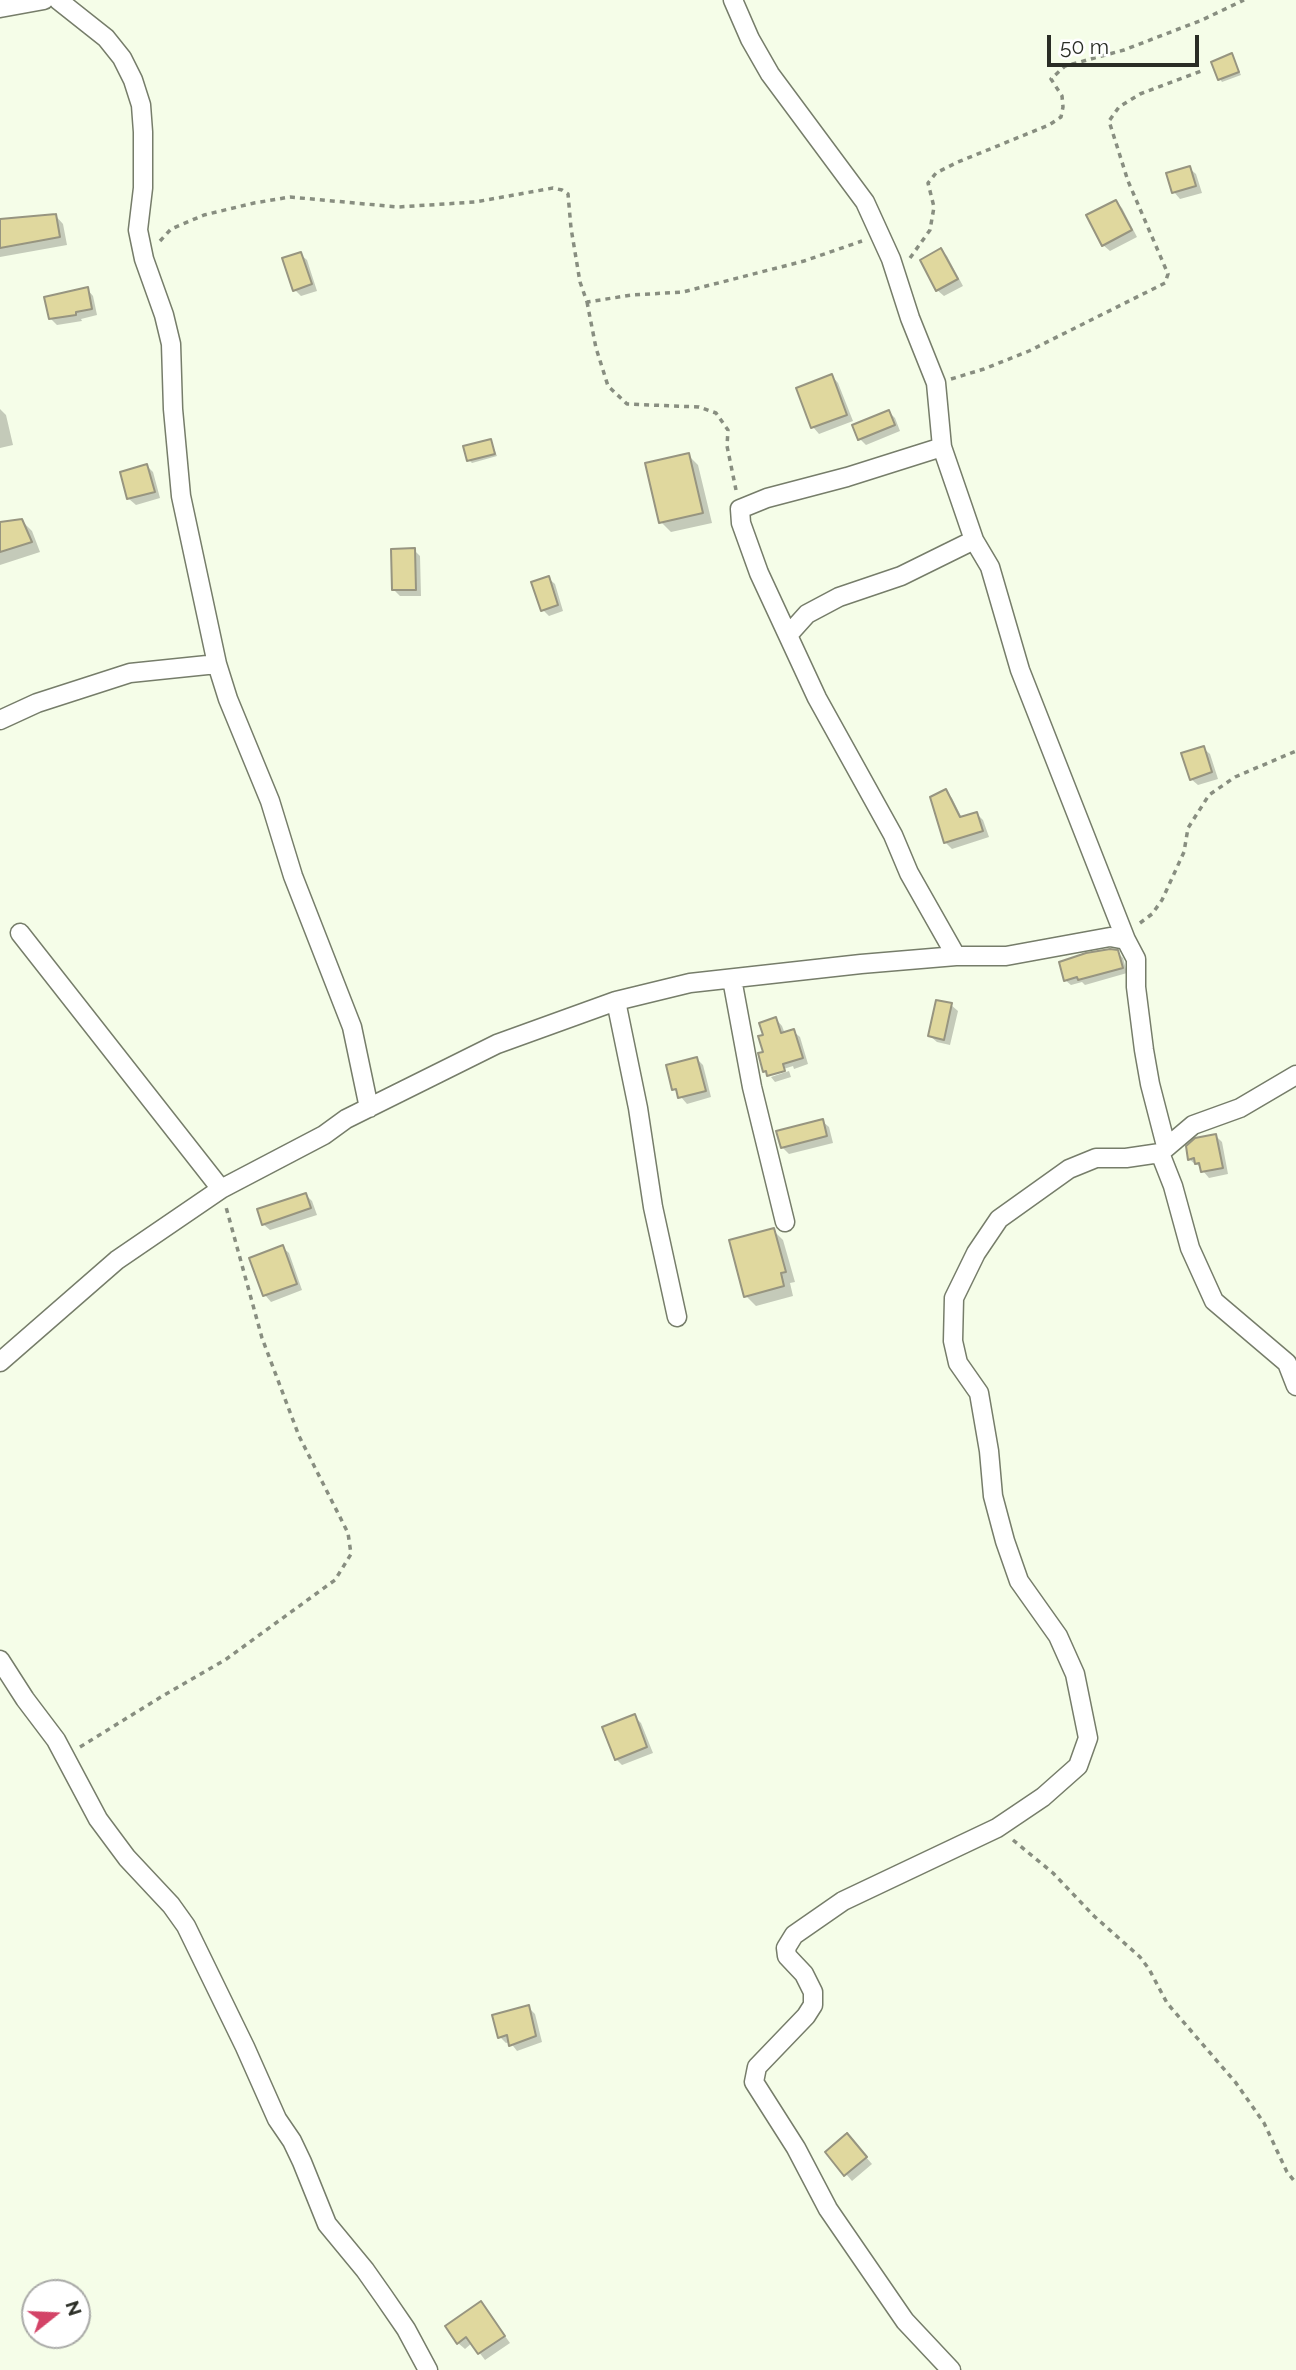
<!DOCTYPE html>
<html>
<head>
<meta charset="utf-8">
<style>
	body { margin:0 }
	#map { position:relative; width:1296px; height:2370px; overflow:hidden; background:#f5fde8; font-family:Raleway,sans-serif }
	canvas { display:block }
	.north { position:absolute; left:21px; top:2279px; width:70px; height:70px; box-sizing:border-box; background:#fff; border:2px solid #aaaba8; border-radius:50%; rotate:72deg; font-size:19px; font-weight:700; line-height:28px; text-align:center; color:#2a2d25 }
	.north::after { content:''; display:block; margin:auto; width:24px; height:32px; background:#d34367; clip-path:polygon(50% 0,100% 100%,50% 72%,0 100%) }
	.scale { position:absolute; left:1047px; top:35px; width:152px; height:32px; box-sizing:border-box; border:4px solid #2a2d25; border-top:0; padding-left:9px; font-size:21px; line-height:24px; white-space:nowrap; color:#2a2d25; -webkit-text-stroke:5px #fff; paint-order:stroke }
</style>
</head>
<body>
<div id="map">
<canvas width="1296" height="2370"></canvas>
<div class="north">N</div>
<div class="scale">50 m</div>
</div>
<script>
const ctx = document.querySelector('canvas').getContext('2d');
ctx.lineJoin = 'round';
function paint(path, color) { ctx.fillStyle = color; ctx.fill(path, 'evenodd'); }
const shape = rows => new Path2D(rows.map(r => 'M' + r).join(''));
function strokePath(path, color, width, dash) { ctx.strokeStyle = color; ctx.lineWidth = width; ctx.lineCap = dash ? 'butt' : 'round'; ctx.setLineDash(dash || []); ctx.stroke(path); }
const shadow = shape([
	[1232,55,1241,75,1222,82,1220,79],
	[1189,168,1196,174,1202,193,1180,199,1174,192],
	[1116,202,1122,208,1137,237,1110,251,1103,245],
	[55,215,63,224,67,245,0,257,0,221],
	[941,250,947,256,963,286,944,296,937,290],
	[300,254,307,260,317,291,301,296,295,290],
	[87,289,93,296,97,315,81,319,82,321,57,325,50,318],
	[832,376,838,383,853,421,819,434,813,427,798,389],
	[0,409,6,415,13,445,0,448],
	[889,412,895,418,900,431,866,445,860,439],
	[491,441,497,456,472,463,469,460],
	[688,455,698,465,712,523,671,532,661,522],
	[147,466,153,472,160,498,136,505,129,499,122,473],
	[22,521,32,531,40,552,0,565,0,524],
	[414,550,420,556,421,596,400,596,394,590],
	[548,578,555,584,563,611,549,616,543,610],
	[1203,748,1210,754,1218,779,1198,785,1191,779],
	[945,791,952,798,962,818,977,814,983,820,989,837,952,849,945,842],
	[1117,952,1123,958,1127,973,1085,985,1082,982,1071,985,1065,980],
	[951,1005,958,1011,950,1045,937,1042,930,1036],
	[776,1019,782,1026,785,1034,793,1031,800,1037,808,1064,794,1069,793,1066,768,1074,765,1071,765,1036],
	[697,1059,703,1065,711,1097,687,1104,674,1089],
	[789,1071,791,1077,775,1082,771,1077],
	[822,1121,829,1127,833,1143,789,1154,782,1147],
	[1216,1136,1222,1142,1228,1174,1209,1178,1198,1165,1196,1165,1189,1159],
	[306,1195,312,1201,317,1215,270,1230,263,1224],
	[773,1230,783,1240,795,1282,790,1283,793,1296,756,1306,746,1296],
	[282,1247,289,1253,302,1290,271,1302,265,1295],
	[635,1717,641,1723,653,1753,622,1765,616,1759],
	[528,2007,535,2014,542,2042,517,2051,510,2042,506,2043,500,2037],
	[853,2142,872,2164,852,2181,827,2152],
	[481,2303,510,2343,485,2360,472,2343,465,2349,458,2343]
]);
const building = shape([
	[1232,53,1239,72,1218,80,1211,62,1232,53],
	[1190,166,1196,186,1172,193,1166,173,1190,166],
	[1116,200,1132,230,1102,246,1086,215,1116,200],
	[56,214,60,237,0,248,0,219,56,214],
	[941,248,958,279,936,291,920,260,941,248],
	[301,252,312,284,293,291,282,258,301,252],
	[88,287,92,309,76,312,76,315,49,319,44,297,88,287],
	[832,374,847,415,811,428,796,388,832,374],
	[889,410,895,425,858,440,852,425,889,410],
	[491,439,495,454,467,461,463,446,491,439],
	[689,453,703,513,659,523,645,463,689,453],
	[147,464,155,492,127,499,120,472,147,464],
	[22,519,32,542,0,552,0,522,22,519],
	[415,548,416,590,392,590,391,549,415,548],
	[549,576,558,605,541,611,531,582,549,576],
	[1204,746,1212,772,1190,780,1181,753,1204,746],
	[946,789,960,817,977,812,983,831,944,843,930,797,946,789],
	[1110,949,1118,950,1123,968,1078,980,1077,977,1064,981,1059,962,1086,953,1110,949],
	[936,1000,952,1003,944,1040,928,1036,936,1000],
	[776,1017,781,1033,794,1029,803,1058,783,1064,785,1071,767,1076,766,1071,763,1072,758,1053,763,1052,758,1036,763,1035,759,1023,776,1017],
	[697,1057,706,1091,678,1098,676,1089,672,1090,666,1065,697,1057],
	[823,1119,827,1136,781,1148,776,1131,823,1119],
	[1216,1134,1223,1168,1201,1172,1199,1163,1195,1164,1194,1158,1188,1160,1186,1146,1195,1138,1216,1134],
	[306,1193,311,1208,262,1225,257,1209,306,1193],
	[774,1228,786,1272,781,1273,784,1286,744,1297,729,1240,774,1228],
	[283,1245,297,1284,263,1296,249,1258,283,1245],
	[635,1714,647,1747,615,1760,602,1727,635,1714],
	[529,2005,536,2036,509,2046,507,2035,498,2038,492,2015,529,2005],
	[847,2133,867,2157,844,2176,825,2152,847,2133],
	[481,2301,505,2336,478,2354,466,2337,457,2344,445,2326,481,2301]
]);
const path = shape([
	[160,241,171,229,204,215,254,203,290,197,398,207,475,202,553,188,562,190,568,194,571,228,580,282,587,302,632,295,683,292,804,261,862,241],
	[910,258,930,230,934,207,928,183,936,173,958,162,1049,125,1061,117,1063,107,1062,96,1051,79,1065,66,1124,50,1202,20,1244,0],
	[587,302,596,348,608,386,627,404,699,407,716,413,728,430,727,446,736,490],
	[951,379,984,369,1029,351,1165,283,1168,274,1128,181,1109,121,1119,107,1140,94,1201,71],
	[1140,923,1152,914,1162,900,1184,852,1188,828,1209,795,1235,777,1296,751],
	[80,1747,161,1697,225,1660,335,1580,351,1554,348,1533,299,1436,262,1338,226,1207],
	[1013,1840,1053,1873,1094,1916,1140,1957,1149,1969,1167,2003,1236,2083,1264,2123,1287,2172,1296,2183]
]);
const street = shape([
	[58,0,106,38,122,58,133,80,141,105,143,132,143,188,138,230,144,259,164,315,171,344,173,409,181,496,217,664,228,699,270,801,293,876,352,1027,369,1108],
	[733,0,750,39,770,74,865,202,891,259,910,318,936,383,942,447,962,505,974,540,990,567,1020,670,1126,940],
	[0,8,44,0],
	[942,447,847,477,767,498,740,509,741,523,759,573,817,698,893,835,909,873,956,956],
	[789,634,807,614,839,597,901,576,974,540],
	[0,720,37,703,130,673,217,664],
	[20,933,221,1189],
	[732,979,752,1087,785,1222],
	[616,1001,638,1108,653,1207,677,1317],
	[1160,1153,1173,1186,1190,1248,1214,1301,1287,1363,1296,1386],
	[0,1362,117,1260,221,1189,324,1135,346,1119,497,1044,616,1001,690,983,861,964,956,956,1006,956,1110,937,1126,940,1136,959,1136,987,1144,1050,1150,1084,1166,1146],
	[0,1660,25,1699,56,1740,98,1819,127,1858,171,1905,186,1926,245,2047,277,2119,292,2141,302,2162,327,2224,365,2270,384,2297,406,2329,428,2370],
	[951,2370,905,2321,828,2209,796,2148,754,2082,757,2067,806,2016,813,2005,813,1992,804,1974,787,1956,786,1948,794,1935,843,1901,997,1828,1043,1797,1078,1766,1088,1738,1075,1674,1058,1636,1019,1581,1005,1541,993,1496,989,1451,979,1393,958,1363,953,1341,954,1298,976,1253,999,1219,1069,1169,1096,1158,1126,1158,1160,1153,1193,1125,1240,1108,1296,1075]
]);
paint(shadow, '#0003');
paint(building, '#e0d89e');
strokePath(building, '#979580', 2);
strokePath(street, '#767d6a', 21);
strokePath(path, '#888e80', 3.5, [5, 5]);
strokePath(street, '#fff', 18);
</script>
</body>
</html>
